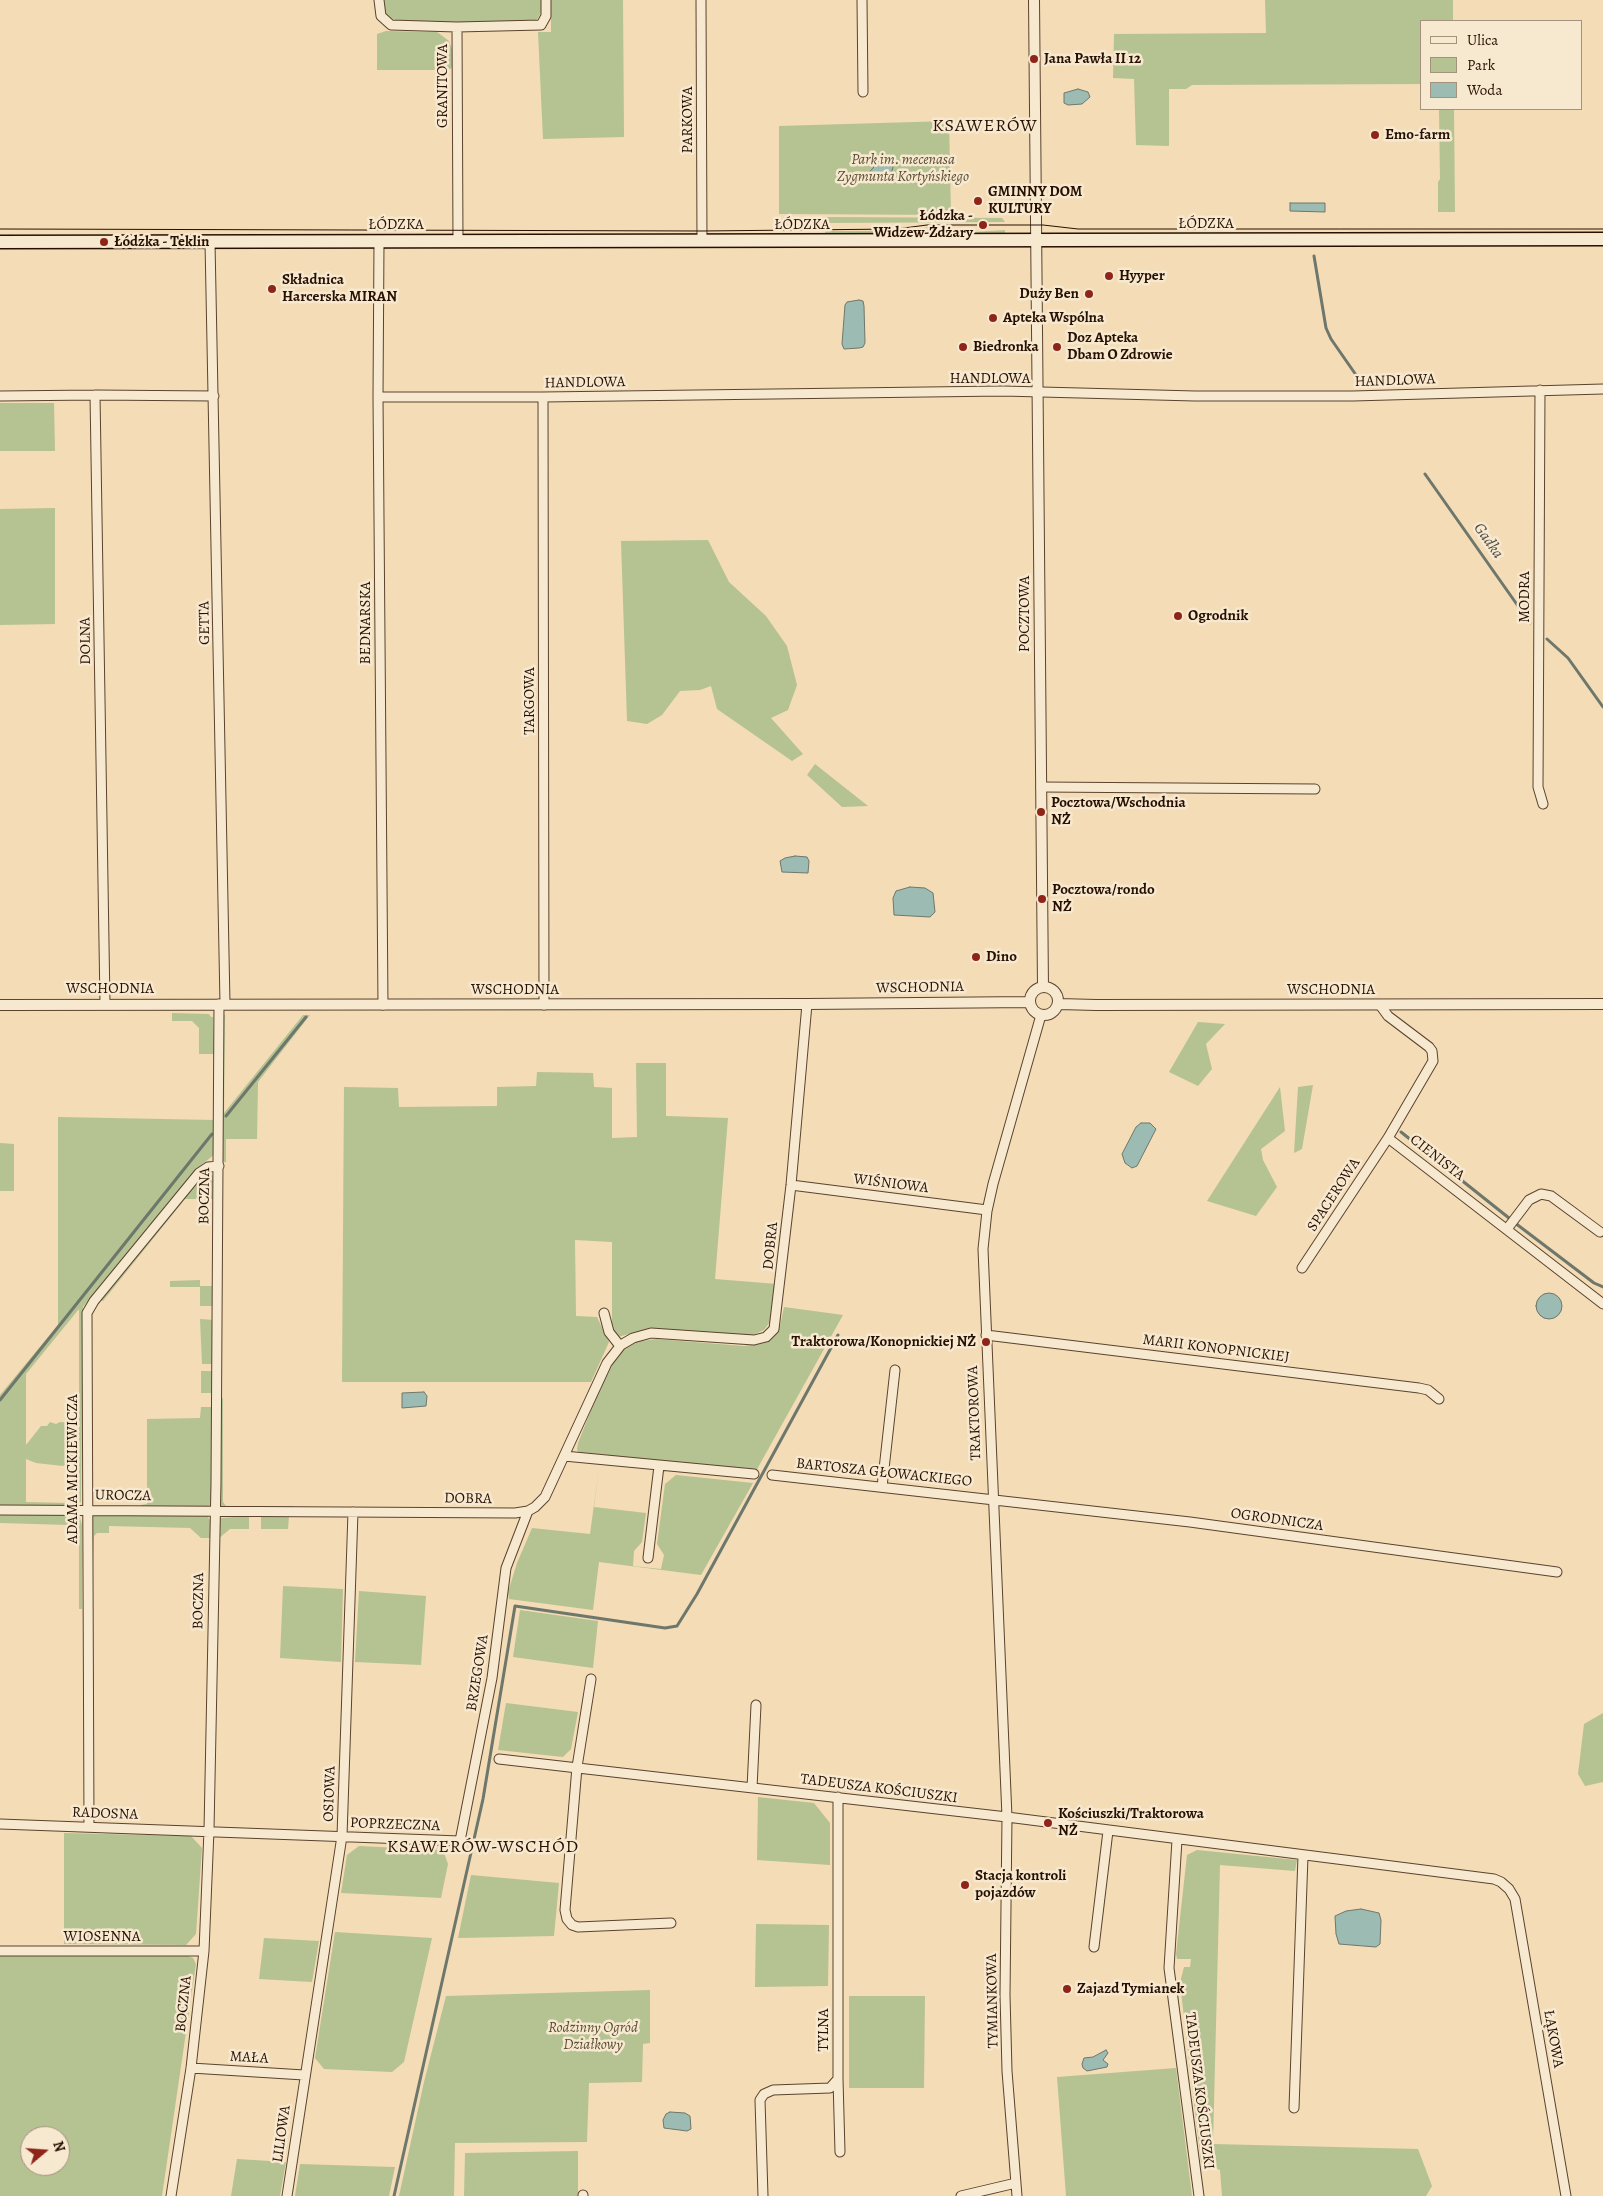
<!DOCTYPE html>
<html>
<head>
<meta charset="utf-8">
<style>
	body { margin:0 }
	#map { position:relative; width:1603px; height:2196px; overflow:hidden; background:#f3dcb6; font-family:Alegreya,serif }
	canvas { display:block }
	.legend { position:absolute; left:1420px; top:20px; width:162px; height:90px; box-sizing:border-box; background:#f7e8d0; border:1px solid #a4927d; margin:0; padding:6px 9px; list-style:none; font-size:15px; color:#281000 }
	.legend li { display:flex; align-items:center; gap:10px; height:25px }
	.legend b { width:25px; border:1px solid #a4927d }
	.north { position:absolute; left:20px; top:2126px; width:50px; height:50px; box-sizing:border-box; background:#f7e8d0; border:1px solid #a4927d; border-radius:50%; rotate:72deg; font-size:14px; font-weight:700; line-height:20px; text-align:center; color:#281000 }
	.north::after { content:''; display:block; margin:auto; width:18px; height:22px; background:#8f2418; clip-path:polygon(50% 0,100% 100%,50% 72%,0 100%) }
</style>
</head>
<body>
<div id="map">
<canvas width="1603" height="2196"></canvas>
<ul class="legend">
<li><b style="height:6px;background:#f7e8d0"></b>Ulica</li>
<li><b style="height:14px;background:#b5c292"></b>Park</li>
<li><b style="height:14px;background:#9cbbb2"></b>Woda</li>
</ul>
<div class="north">N</div>
</div>
<script>
const ctx = document.querySelector('canvas').getContext('2d');
ctx.lineJoin = 'round';
function paint(path, color) { ctx.fillStyle = color; ctx.fill(path, 'evenodd'); }
const shape = rows => new Path2D(rows.map(r => 'M' + r).join(''));
function strokePath(path, color, width, dash) { ctx.strokeStyle = color; ctx.lineWidth = width; ctx.lineCap = dash ? 'butt' : 'round'; ctx.setLineDash(dash || []); ctx.stroke(path); }
function write(font, color, halo, rows, align = 'center') {
  ctx.font = font + ' Alegreya,serif'; ctx.lineWidth = 5; ctx.setLineDash([]); ctx.textBaseline = 'middle'; ctx.strokeStyle = halo; ctx.fillStyle = color; for (const [text, x, y, turn = 0] of rows) {
    ctx.save(); ctx.translate(x, y); ctx.rotate((+turn || 0) * Math.PI / 180); ctx.textAlign = isNaN(turn) ? turn : align; if (halo) ctx.strokeText(text, 0, 0); ctx.fillText(text, 0, 0); ctx.restore();
  }
}
const green = shape([
	[382,0,542,0,542,11,536,21,530,23,404,23,390,18,385,13],
	[551,0,623,0,624,137,543,139,538,32,551,32],
	[1265,0,1453,0,1453,21,1422,21,1422,84,1192,85,1186,89,1169,89,1169,146,1136,145,1134,79,1113,78,1114,34,1266,33],
	[386,31,437,32,449,41,452,49,453,67,448,70,377,70,377,34],
	[1439,109,1454,109,1455,212,1438,212,1438,182,1440,179],
	[949,121,951,215,779,214,779,126],
	[826,217,1002,218,1005,222,825,223],
	[929,227,952,227,952,230,974,230,974,232,1005,230,1005,234,825,234,825,231,896,231],
	[0,403,54,403,55,451,0,451],
	[55,508,55,624,0,625,0,509],
	[708,540,729,582,766,616,787,646,797,685,788,710,771,718,803,754,792,761,717,709,711,686,700,690,680,691,662,715,647,724,627,721,621,541],
	[815,764,868,806,842,807,807,775],
	[172,1013,209,1014,211,1017,213,1017,214,1054,199,1054,199,1028,192,1021,172,1021],
	[225,1014,224,1113,303,1015,310,1015,258,1082,257,1139,226,1139,226,1162,222,1162,222,1018],
	[1198,1022,1225,1024,1206,1044,1212,1069,1198,1086,1169,1072],
	[636,1063,666,1063,666,1116,728,1118,715,1279,777,1284,772,1319,764,1330,748,1337,650,1328,618,1337,614,1333,612,1326,612,1242,575,1240,576,1316,597,1317,609,1342,591,1382,342,1382,344,1087,398,1088,399,1107,497,1106,497,1087,536,1086,537,1072,593,1073,594,1087,612,1088,612,1138,637,1137],
	[1313,1085,1302,1149,1294,1153,1298,1087],
	[1280,1087,1285,1131,1261,1149,1263,1160,1277,1187,1256,1216,1207,1201],
	[58,1117,214,1120,215,1154,195,1170,83,1307,81,1502,73,1506,0,1507,0,1395,58,1325],
	[79,1309,79,1493,69,1503,26,1502,26,1459,36,1463,63,1466,76,1457,75,1427,71,1423,60,1422,56,1424,50,1422,47,1426,41,1426,26,1445,26,1374],
	[0,1143,14,1144,14,1191,0,1191],
	[207,1173,213,1176,214,1199,185,1199,103,1301,100,1300,202,1176],
	[200,1280,200,1286,214,1286,214,1306,200,1306,200,1287,170,1287,170,1281],
	[784,1307,843,1315,756,1471,582,1454,578,1452,577,1449,578,1443,607,1370,612,1361,624,1347,633,1342,656,1339,744,1346,764,1343,776,1333,780,1326],
	[200,1319,214,1320,213,1364,202,1364],
	[201,1371,213,1371,213,1393,201,1393],
	[223,1398,223,1502,226,1506,294,1506,294,1508,221,1508,220,1505,220,1400],
	[201,1407,213,1407,212,1500,210,1505,206,1508,141,1507,141,1505,147,1504,147,1419,200,1418],
	[599,1468,594,1507,646,1513,642,1542,634,1551,633,1566,661,1569,664,1555,657,1544,665,1484,676,1475,753,1483,701,1575,599,1562,593,1610,509,1599,508,1592,517,1563,532,1528,590,1534],
	[0,1513,76,1513,79,1515,82,1525,82,1609,79,1609,79,1535,69,1525,0,1523],
	[96,1514,207,1515,211,1522,211,1538,201,1538,190,1528,109,1526,109,1533,97,1533,94,1536,93,1568,90,1568,92,1517],
	[249,1516,249,1529,230,1529,218,1539,219,1520,221,1518],
	[261,1516,289,1516,288,1529,261,1529],
	[283,1586,343,1589,341,1662,280,1658],
	[359,1591,426,1596,421,1665,355,1662],
	[520,1610,598,1621,593,1668,513,1657],
	[506,1703,578,1712,571,1749,563,1757,498,1750],
	[1603,1713,1603,1782,1585,1786,1578,1774,1584,1724],
	[758,1797,814,1803,830,1823,830,1865,757,1860],
	[64,1833,191,1836,202,1848,196,1934,186,1945,64,1944],
	[359,1846,443,1850,448,1864,441,1898,341,1893,347,1855],
	[1197,1850,1297,1860,1295,1871,1220,1865,1213,2144,1418,2149,1432,2186,1426,2196,1222,2196,1220,2170,1201,2162,1180,1983,1184,1967,1190,1967,1191,1959,1177,1959,1176,1954,1187,1855],
	[471,1875,559,1883,554,1936,458,1938],
	[756,1924,829,1925,828,1986,755,1987],
	[335,1932,432,1938,404,2062,392,2072,324,2069,315,2058],
	[264,1938,319,1941,312,1982,259,1979],
	[0,1954,188,1956,193,1958,196,1964,162,2196,0,2196],
	[30,2136,60,2136,60,2166,30,2166],
	[650,1990,650,2043,643,2044,642,2082,589,2083,587,2142,455,2143,454,2196,399,2196,424,2082,446,1996],
	[849,1996,925,1996,924,2088,849,2088],
	[1176,2068,1192,2196,1066,2196,1057,2077],
	[578,2151,578,2196,464,2196,465,2153],
	[237,2159,286,2162,280,2196,231,2196],
	[300,2164,394,2167,395,2167,389,2196,295,2196]
]);
const water = shape([
	[1078,89,1088,92,1090,97,1082,104,1068,105,1064,103,1064,93,1078,89],
	[881,159,889,162,893,167,892,171,890,175,870,182,866,176,881,159],
	[1290,203,1325,203,1325,212,1290,211,1290,203],
	[859,300,863,301,864,306,865,343,863,347,859,348,844,349,842,344,845,305,847,302,859,300],
	[795,856,807,857,809,861,808,873,782,872,780,861,785,858,795,856],
	[910,887,925,888,933,893,935,912,930,917,894,915,893,898,896,891,910,887],
	[1141,1123,1150,1123,1156,1129,1137,1166,1132,1168,1125,1163,1122,1154,1136,1127,1141,1123],
	'1536 1306a13 13 0 1 1 26 0a13 13 0 1 1-26 0Z',
	[424,1392,427,1396,426,1406,402,1408,402,1393,424,1392],
	[1361,1909,1379,1913,1381,1920,1380,1944,1376,1947,1339,1944,1336,1934,1335,1916,1346,1911,1361,1909],
	[1106,2050,1108,2053,1103,2060,1108,2064,1107,2067,1087,2071,1083,2068,1082,2064,1084,2058,1093,2057,1106,2050],
	[670,2112,685,2113,690,2116,691,2129,687,2131,664,2128,663,2120,666,2114,670,2112]
]);
const stream = shape([
	[1314,256,1326,328,1331,339,1363,385],
	[1425,474,1530,623],
	[1547,639,1568,658,1603,707],
	[226,1116,306,1017],
	[1401,1132,1519,1226,1594,1283,1603,1287],
	[0,1400,212,1134],
	[394,2196,483,1799,515,1606,665,1628,677,1626,697,1594,838,1335]
]);
const minor = shape([
	[379,0,381,16,391,25,457,27,458,241],
	[701,0,702,241],
	[862,0,863,92],
	[457,27,541,25,546,16,546,0],
	[210,242,225,1004],
	[379,242,378,397,383,1005],
	[1540,390,1538,787,1543,804],
	[0,396,95,395],
	[378,397,543,397,1003,391,1195,396,1353,396,1603,389],
	[543,397,544,1005],
	[1041,787,1315,789],
	[105,1004,95,395,214,396],
	[1388,1138,1603,1304],
	[791,1185,987,1210],
	[1507,1229,1529,1200,1541,1194,1551,1196,1600,1232],
	[1302,1268,1388,1138,1433,1061,1432,1051,1429,1047,1388,1016,1380,1005],
	[604,1313,609,1332,620,1346],
	[986,1335,1419,1388,1428,1390,1439,1399],
	[564,1456,754,1474],
	[772,1475,1190,1522,1557,1572],
	[882,1487,895,1370],
	[0,1510,515,1513,528,1511,535,1507,545,1497,607,1363,621,1345,633,1338,651,1333,754,1340,766,1337,774,1329,791,1185,807,1004],
	[648,1558,659,1466],
	[591,1679,577,1767,565,1910,567,1919,572,1925,578,1927,671,1923],
	[499,1759,1007,1817,1494,1879,1501,1882,1509,1889,1515,1899,1566,2196],
	[752,1788,756,1705],
	[0,1824,460,1841,492,1678,506,1568,528,1511],
	[89,1827,87,1313,94,1301,199,1173,208,1167,219,1166],
	[1177,1840,1169,1968,1199,2196],
	[1094,1947,1108,1831],
	[0,1951,204,1951],
	[191,2068,304,2075],
	[838,2079,840,2152],
	[1294,2108,1303,1856],
	[583,2195,583,2196],
	[171,2196,191,2068,204,1951,209,1830,216,1483,219,1004],
	[287,2196,342,1836,353,1512],
	[763,2196,760,2100,764,2094,773,2090,830,2088,838,2079,838,1797],
	[961,2196,1016,2183],
	[1017,2196,1007,2071,1005,1995,1007,1817,983,1249,987,1211,993,1184,1041,1015]
]);
const tertiary = shape([
	[1034,0,1043,987],
	'1030 1001a14 14 0 1 1 28 0a14 14 0 1 1-28 0Z',
	[1059,1004,1096,1005,1603,1004],
	[0,1005,807,1004,1030,1002]
]);
const secondary = shape([
	[0,242,1603,239]
]);
const tram = shape([
	[0,229,702,231,896,229,927,225,1043,225,1078,229,1603,229]
]);
const markers = [
	[1034,59,5,"#8f2418"],
	[1375,135,5,"#8f2418"],
	[978,201,5,"#8f2418"],
	[983,225,5,"#8f2418"],
	[104,242,5,"#8f2418"],
	[1109,276,5,"#8f2418"],
	[272,289,5,"#8f2418"],
	[1089,294,5,"#8f2418"],
	[993,318,5,"#8f2418"],
	[963,347,5,"#8f2418"],
	[1057,347,5,"#8f2418"],
	[1178,616,5,"#8f2418"],
	[1041,812,5,"#8f2418"],
	[1042,899,5,"#8f2418"],
	[976,957,5,"#8f2418"],
	[986,1342,5,"#8f2418"],
	[1048,1823,5,"#8f2418"],
	[965,1885,5,"#8f2418"],
	[1067,1989,5,"#8f2418"]
];
const poiNames = [
	["Jana Pawła II 12",1044,59],
	["Emo-farm",1385,135],
	["GMINNY DOM",988,192],
	["KULTURY",988,209],
	["Łódzka -",973,216,"right"],
	["Widzew-Żdżary",973,233,"right"],
	["Łódzka - Teklin",114,242],
	["Hyyper",1119,276],
	["Składnica",282,280],
	["Harcerska MIRAN",282,297],
	["Duży Ben",1079,294,"right"],
	["Apteka Wspólna",1003,318],
	["Doz Apteka",1067,338],
	["Dbam O Zdrowie",1067,355],
	["Biedronka",973,347],
	["Ogrodnik",1188,616],
	["Pocztowa/Wschodnia",1051,803],
	["NŻ",1051,820],
	["Pocztowa/rondo",1052,890],
	["NŻ",1052,907],
	["Dino",986,957],
	["Traktorowa/Konopnickiej NŻ",976,1342,"right"],
	["Kościuszki/Traktorowa",1058,1814],
	["NŻ",1058,1831],
	["Stacja kontroli",975,1876],
	["pojazdów",975,1893],
	["Zajazd Tymianek",1077,1989]
];
const streetNames = [
	["GRANITOWA",443,86,-90],
	["PARKOWA",688,120,-90],
	["ŁÓDZKA",1206,224],
	["ŁÓDZKA",396,225],
	["ŁÓDZKA",802,225],
	["HANDLOWA",990,379],
	["HANDLOWA",1395,381,-2],
	["HANDLOWA",585,383,-1],
	["MODRA",1525,597,-90],
	["POCZTOWA",1025,614,-90],
	["GETTA",205,623,-91],
	["BEDNARSKA",366,623,-90],
	["DOLNA",86,641,-91],
	["TARGOWA",530,701,-90],
	["WSCHODNIA",920,988,-1],
	["WSCHODNIA",110,989],
	["WSCHODNIA",515,990],
	["WSCHODNIA",1331,990],
	["CIENISTA",1437,1158,38],
	["WIŚNIOWA",891,1184,7],
	["SPACEROWA",1334,1195,-57],
	["BOCZNA",205,1196,-89],
	["DOBRA",771,1246,-84],
	["MARII KONOPNICKIEJ",1216,1349,7],
	["TRAKTOROWA",975,1413,-92],
	["ADAMA MICKIEWICZA",73,1469,-90],
	["BARTOSZA GŁOWACKIEGO",884,1473,6],
	["UROCZA",123,1496,1],
	["DOBRA",468,1499,1],
	["OGRODNICZA",1277,1520,8],
	["BOCZNA",199,1601,-89],
	["BRZEGOWA",478,1673,-81],
	["TADEUSZA KOŚCIUSZKI",879,1789,7],
	["OSIOWA",330,1794,-88],
	["RADOSNA",105,1814,2],
	["POPRZECZNA",395,1825,2],
	["WIOSENNA",102,1937],
	["TYMIANKOWA",993,2001,-91],
	["BOCZNA",184,2004,-84],
	["TYLNA",824,2030,-90],
	["ŁĄKOWA",1553,2039,80],
	["MAŁA",249,2058,3],
	["TADEUSZA KOŚCIUSZKI",1199,2091,83],
	["LILIOWA",282,2134,-82]
];
const parkNames = [
	["Park im. mecenasa",903,160],
	["Zygmunta Kortyńskiego",903,177],
	["Rodzinny Ogród",593,2028],
	["Działkowy",593,2045]
];
const waterNames = [
	["Gadka",1488,541,55]
];
const quarterNames = [
	["KSAWERÓW",985,127],
	["KSAWERÓW-WSCHÓD",483,1848]
];
paint(green, '#b5c292');
paint(water, '#9cbbb2');
strokePath(water, '#6e776b', 1);
strokePath(stream, '#6e776b', 3);
strokePath(minor, '#5b432e', 11);
strokePath(tertiary, '#5b432e', 12);
strokePath(secondary, '#281000', 15);
strokePath(minor, '#f7e8d0', 9);
strokePath(tertiary, '#f7e8d0', 10);
strokePath(secondary, '#f7e8d0', 12);
strokePath(tram, '#281000', 1);
for (const [x, y, r, color] of markers) { const dot = new Path2D(); dot.arc(x, y, r, 0, 2 * Math.PI); ctx.fillStyle = color; ctx.fill(dot); strokePath(dot, '#f7e8d0', 2); }
write('bold 15px', '#281000', '#f7e8d0', poiNames, 'left');
write('15px', '#281000', '#f7e8d0', streetNames);
write('italic 15px', '#594e33', '#f7e8d0', parkNames);
write('italic 16px', '#514c3e', '#f7e8d0', waterNames);
ctx.letterSpacing = '1px';
write('18px', '#281000', '#f7e8d0', quarterNames);
ctx.letterSpacing = '0px';
</script>
</body>
</html>
